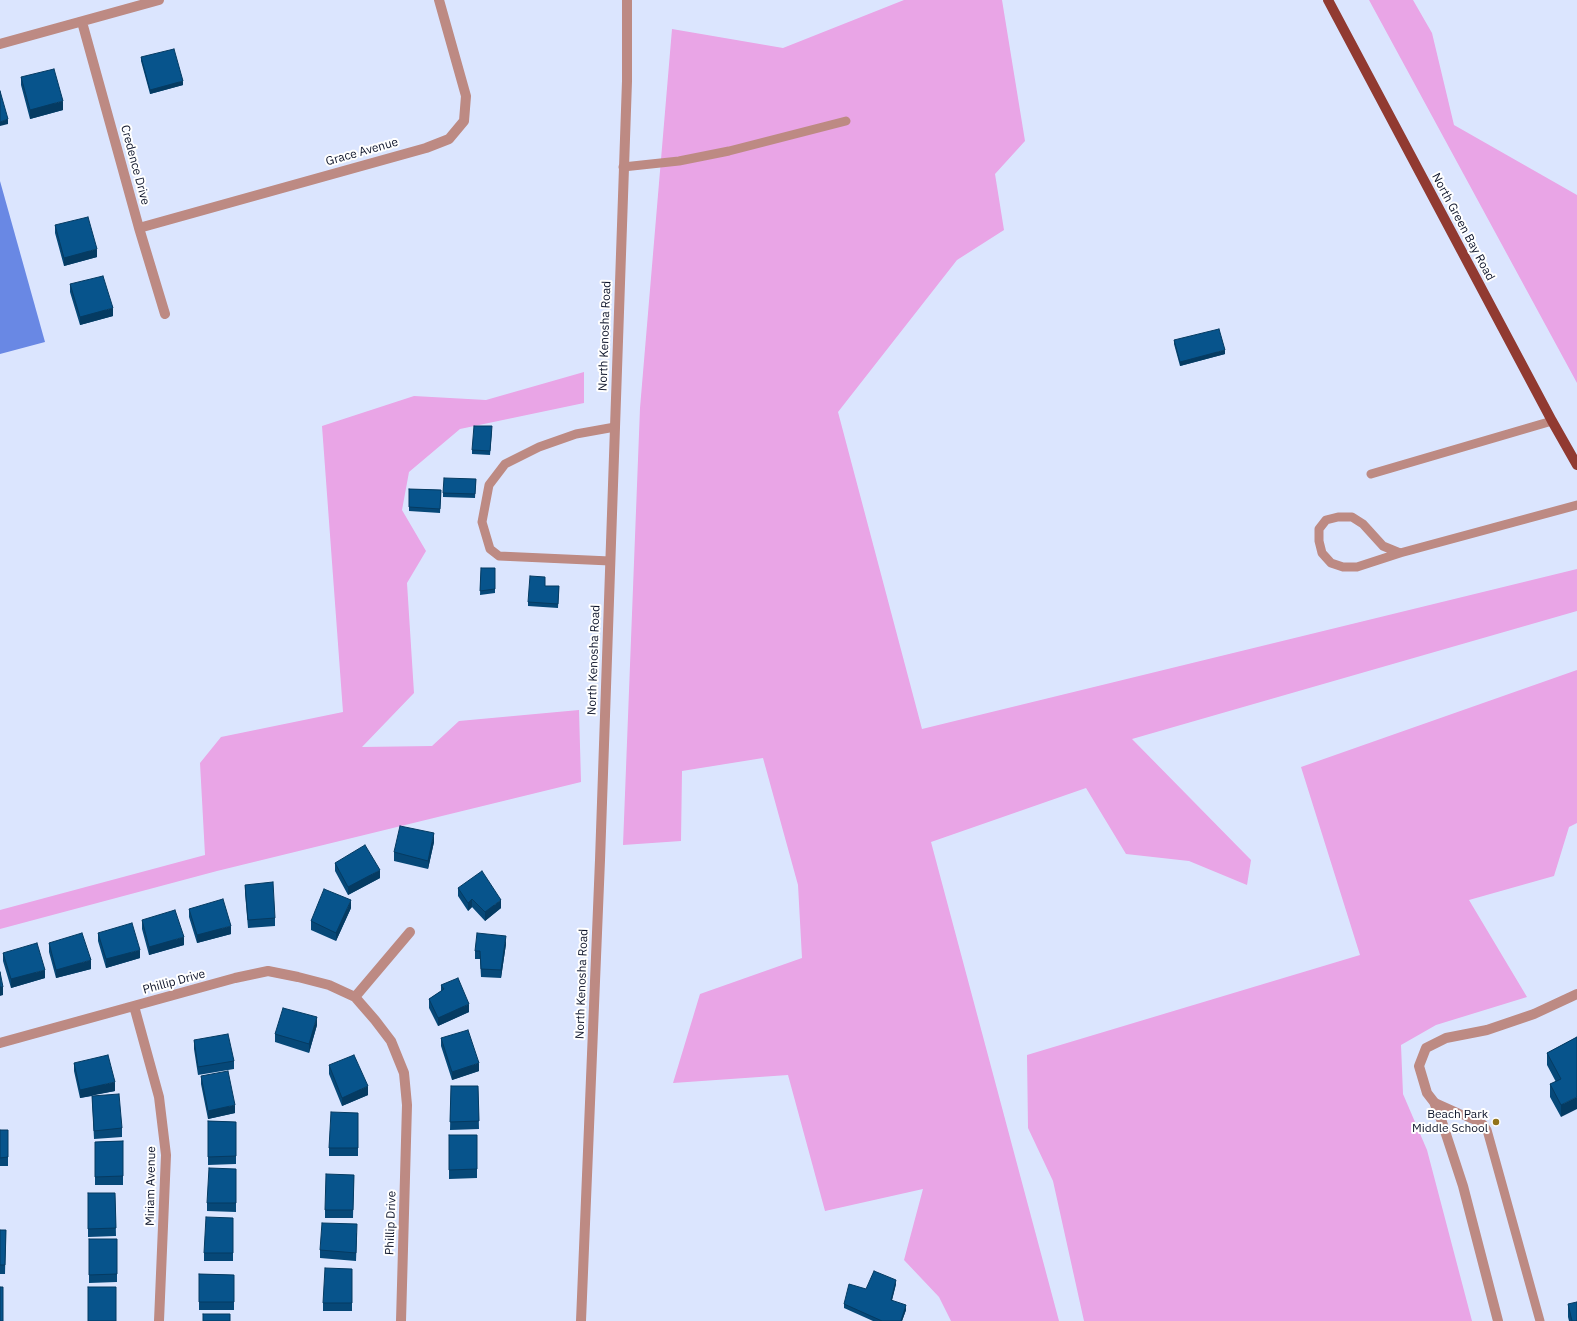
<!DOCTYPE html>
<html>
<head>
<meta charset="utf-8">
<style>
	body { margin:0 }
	canvas { display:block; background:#dbe5fe }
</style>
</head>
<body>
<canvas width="1577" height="1321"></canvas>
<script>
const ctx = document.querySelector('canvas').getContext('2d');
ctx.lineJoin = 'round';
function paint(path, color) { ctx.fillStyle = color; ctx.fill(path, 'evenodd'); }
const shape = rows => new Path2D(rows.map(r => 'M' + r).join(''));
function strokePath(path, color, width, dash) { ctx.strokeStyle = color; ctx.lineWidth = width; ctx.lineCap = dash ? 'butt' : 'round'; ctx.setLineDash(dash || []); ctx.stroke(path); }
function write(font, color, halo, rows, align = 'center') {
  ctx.font = font + ' "IBM Plex Sans",sans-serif'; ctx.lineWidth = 4; ctx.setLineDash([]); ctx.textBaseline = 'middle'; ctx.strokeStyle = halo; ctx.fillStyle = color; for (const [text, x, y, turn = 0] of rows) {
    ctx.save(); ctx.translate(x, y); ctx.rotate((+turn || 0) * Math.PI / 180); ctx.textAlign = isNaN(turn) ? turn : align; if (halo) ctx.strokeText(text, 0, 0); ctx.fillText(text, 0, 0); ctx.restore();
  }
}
const green = shape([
	[904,0,1002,0,1025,141,995,174,1004,230,957,260,838,412,922,729,1577,569,1577,611,1132,739,1251,860,1247,885,1189,861,1126,854,1086,788,931,842,1059,1321,951,1321,939,1297,904,1260,923,1189,825,1211,788,1075,673,1083,700,994,802,958,798,885,763,758,682,771,681,841,623,845,640,408,672,29,783,48],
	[1369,0,1413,0,1432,33,1454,125,1577,195,1577,383],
	[584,372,584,403,460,429,409,472,402,510,426,551,407,583,414,693,362,747,432,746,459,721,579,710,581,782,217,871,0,929,0,910,205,855,200,763,221,737,343,712,322,426,414,396,486,400],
	[1577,670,1577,823,1569,827,1554,876,1469,900,1527,997,1436,1025,1401,1045,1403,1094,1427,1150,1472,1321,1084,1321,1053,1181,1028,1128,1027,1055,1360,955,1301,767]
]);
const water = shape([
	[0,181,45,342,0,354]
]);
const service = shape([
	[623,167,679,161,729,151,846,121],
	[1371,474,1552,421],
	[1400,553,1383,546,1363,524,1352,517,1338,517,1326,520,1319,529,1319,541,1322,553,1331,563,1343,567,1357,567,1400,553,1577,505],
	[610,561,499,556,490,549,482,522,489,485,505,464,539,447,576,434,615,427],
	[1434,1102,1483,1124,1487,1130,1540,1321]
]);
const minor = shape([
	[82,22,139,228,165,314],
	[0,44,159,0],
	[139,228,426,148,449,139,464,121,466,96,439,0],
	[355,997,410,932],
	[134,1006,159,1097,166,1155,159,1321],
	[0,1043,235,978,268,971,298,977,329,985,355,997,375,1020,391,1041,404,1073,407,1105,401,1321],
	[1498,1321,1463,1186,1442,1122,1434,1102,1427,1093,1419,1066,1426,1048,1446,1038,1487,1030,1534,1014,1577,994]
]);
const tertiary = shape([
	[581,1321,600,860,627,81,627,0]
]);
const primary = shape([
	[1328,0,1552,421,1577,465]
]);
const wall = shape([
	[141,57,183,85,150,94,141,61],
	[21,77,63,110,30,119,21,85],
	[55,225,97,257,64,266,55,233],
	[70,284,113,316,80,325,70,292],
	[1174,340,1225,354,1180,366,1174,344],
	[492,430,490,455,472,454,472,450],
	[476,479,475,498,443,497,443,493],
	[409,489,441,490,440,513,409,511],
	[481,568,495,568,495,593,480,595],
	[545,586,559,586,558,608,528,606,528,602],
	[434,842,428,869,394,861,394,852],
	[335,863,380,878,348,895,335,871],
	[245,885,275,918,275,926,248,928,245,893],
	[458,888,501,908,485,921,472,907,468,911,458,896],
	[351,908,336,941,311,930,311,921],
	[189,909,231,934,197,943,189,917],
	[142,920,184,945,149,955,142,929],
	[98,933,140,958,106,968,98,941],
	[49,943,91,969,56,978,49,952],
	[506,944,501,978,481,977,480,959,475,959,475,951],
	[3,953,45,978,11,988,3,961],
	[441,985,469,1012,438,1026,429,1008,429,999,441,991],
	[317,1025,309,1053,275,1042,275,1034],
	[1577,1037,1561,1117,1550,1097,1550,1084,1556,1082,1547,1065,1547,1053],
	[441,1038,479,1071,452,1080,441,1046],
	[194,1040,234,1061,234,1069,198,1075,194,1049],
	[74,1063,115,1091,92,1095,122,1128,122,1137,94,1139,92,1096,80,1098,74,1071],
	[329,1065,368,1095,342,1106,329,1074],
	[201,1076,235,1113,208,1119,201,1084],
	[451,1086,478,1086,479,1129,450,1130],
	[358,1113,358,1156,329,1156,329,1148],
	[208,1121,236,1122,236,1164,208,1165],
	[0,1130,8,1130,8,1166,0,1166],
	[449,1135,477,1135,477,1178,449,1179],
	[123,1141,123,1185,95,1185,95,1142],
	[236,1169,236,1212,207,1211,207,1203],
	[354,1175,353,1218,325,1218,325,1210],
	[88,1193,115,1193,116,1236,88,1237],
	[233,1218,233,1261,204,1261,204,1253],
	[0,1230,6,1230,5,1274,0,1274],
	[357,1233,356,1261,320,1258,320,1250],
	[89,1239,117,1239,117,1282,89,1283],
	[352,1269,352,1311,323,1311,323,1303],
	[199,1274,234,1275,234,1310,199,1310],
	[896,1284,892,1300,906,1310,902,1321,873,1321,844,1308,844,1304,866,1289],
	[1568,1304,1577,1321,1569,1321,1568,1317]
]);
const shadedWall = shape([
	[183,81,183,85,150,94,150,90],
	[63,101,63,110,30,119,30,110],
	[8,119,8,124,0,126,0,122],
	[97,249,97,257,64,266,64,258],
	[113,308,113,316,80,325,80,317],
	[1225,350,1225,354,1180,366,1180,362],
	[434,833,434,842,428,869,428,861],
	[380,870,380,878,348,895,348,887],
	[472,899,472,907,468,911,468,903],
	[351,900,351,908,336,941,336,933],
	[501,900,501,908,485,921,485,912],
	[231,926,231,934,197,943,197,935],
	[506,936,506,944,501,978,501,970],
	[184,937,184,945,149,955,149,947],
	[140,950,140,958,106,968,106,959],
	[91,960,91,969,56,978,56,970],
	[45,970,45,978,11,988,11,979],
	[0,987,3,987,3,995,0,996],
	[469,1004,469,1012,438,1026,438,1018],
	[317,1017,317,1025,309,1053,309,1044],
	[479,1063,479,1071,452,1080,452,1072],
	[115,1082,115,1091,80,1098,80,1090],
	[368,1086,368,1095,342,1106,342,1098],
	[1577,1097,1577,1109,1561,1117,1561,1105],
	[235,1105,235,1113,208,1119,208,1111],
	[896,1280,896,1284,891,1304,891,1300],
	[906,1305,906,1310,902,1321,901,1321]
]);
const building = shape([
	[174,49,183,81,150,90,141,57,174,49],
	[54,69,63,101,30,110,21,77,54,69],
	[0,91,8,119,0,122,0,91],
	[88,217,97,249,64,258,55,225,88,217],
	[103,276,113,308,80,317,70,284,103,276],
	[1219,329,1225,350,1180,362,1174,340,1219,329],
	[474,426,492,426,490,451,472,450,474,426],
	[444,478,476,479,475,494,443,493,444,478],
	[409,489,441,490,440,509,409,507,409,489],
	[481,568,495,568,495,589,480,591,481,568],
	[530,576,545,577,545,586,559,586,558,604,528,602,530,576],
	[400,826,434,833,428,861,394,852,400,826],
	[365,845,380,870,348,887,335,863,365,845],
	[482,871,501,900,485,912,472,899,468,903,458,888,482,871],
	[273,882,275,918,248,920,245,885,273,882],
	[324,889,351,900,336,933,311,921,324,889],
	[223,899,231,926,197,935,189,909,223,899],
	[175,910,184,937,149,947,142,920,175,910],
	[132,923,140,950,106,959,98,933,132,923],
	[82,933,91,960,56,970,49,943,82,933],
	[477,933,506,936,501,970,481,969,480,951,475,951,477,933],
	[37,943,45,970,11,979,3,953,37,943],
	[0,972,3,987,0,987,0,972],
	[458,978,469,1004,438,1018,429,999,444,989,441,985,458,978],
	[283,1008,317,1017,309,1044,275,1034,283,1008],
	[468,1030,479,1063,452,1072,441,1038,468,1030],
	[228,1034,234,1061,198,1067,194,1040,228,1034],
	[1577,1037,1577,1097,1561,1105,1550,1084,1561,1079,1547,1053,1577,1037],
	[108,1055,115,1082,80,1090,74,1063,108,1055],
	[354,1055,368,1086,342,1098,329,1065,354,1055],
	[228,1071,235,1105,208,1111,201,1076,228,1071],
	[451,1086,478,1086,479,1121,450,1122,451,1086],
	[119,1094,122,1128,94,1131,92,1096,119,1094],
	[331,1112,358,1113,358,1148,329,1148,331,1112],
	[208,1121,236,1122,236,1156,208,1157,208,1121],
	[0,1130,8,1130,8,1157,0,1158,0,1130],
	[449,1135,477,1135,477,1169,449,1170,449,1135],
	[123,1141,123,1176,95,1177,95,1142,123,1141],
	[209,1168,236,1169,236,1203,207,1203,209,1168],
	[326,1174,354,1175,353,1210,325,1210,326,1174],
	[88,1193,115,1193,116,1228,88,1229,88,1193],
	[206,1217,233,1218,233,1253,204,1253,206,1217],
	[322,1223,357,1224,356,1253,320,1250,322,1223],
	[0,1230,6,1230,5,1265,0,1265,0,1230],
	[89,1239,117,1239,117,1274,89,1275,89,1239],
	[325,1268,352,1269,352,1303,323,1303,325,1268],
	[874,1271,896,1280,891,1300,906,1305,901,1321,882,1321,844,1304,849,1284,866,1289,874,1271],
	[199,1274,234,1275,234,1302,199,1302,199,1274],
	[0,1287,3,1287,3,1321,0,1321,0,1287],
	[88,1287,116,1287,116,1321,88,1321,88,1287],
	[1577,1302,1577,1321,1572,1321,1568,1304,1577,1302],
	[203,1314,230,1314,230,1321,203,1321,203,1314]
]);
const markers = [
	[1496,1122,4,"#92731a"]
];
const streetNames = [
	["Grace Avenue",362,152,-16],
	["Credence Drive",135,165,75],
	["North Green Bay Road",1463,227,62],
	["North Kenosha Road",605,336,-88],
	["North Kenosha Road",594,660,-88],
	["Phillip Drive",174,982,-15],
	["North Kenosha Road",582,984,-88],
	["Miriam Avenue",151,1186,-89],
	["Phillip Drive",391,1223,-88]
];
const poiNames = [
	["Beach Park",1488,1115],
	["Middle School",1488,1129]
];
paint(green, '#e9a5e6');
paint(water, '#6988e4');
strokePath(service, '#bd8a83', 9);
strokePath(minor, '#bd8a83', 10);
strokePath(tertiary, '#bd8a83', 10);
strokePath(primary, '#913a31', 10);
paint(wall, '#064878');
paint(shadedWall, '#053b62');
paint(building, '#07548c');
strokePath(building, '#053b62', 1);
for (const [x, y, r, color] of markers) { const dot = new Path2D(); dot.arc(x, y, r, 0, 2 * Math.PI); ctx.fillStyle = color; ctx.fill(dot); strokePath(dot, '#fff', 1.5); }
write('12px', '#0e152b', '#fff', streetNames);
write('12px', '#0e152b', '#fff', poiNames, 'right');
</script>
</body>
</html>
